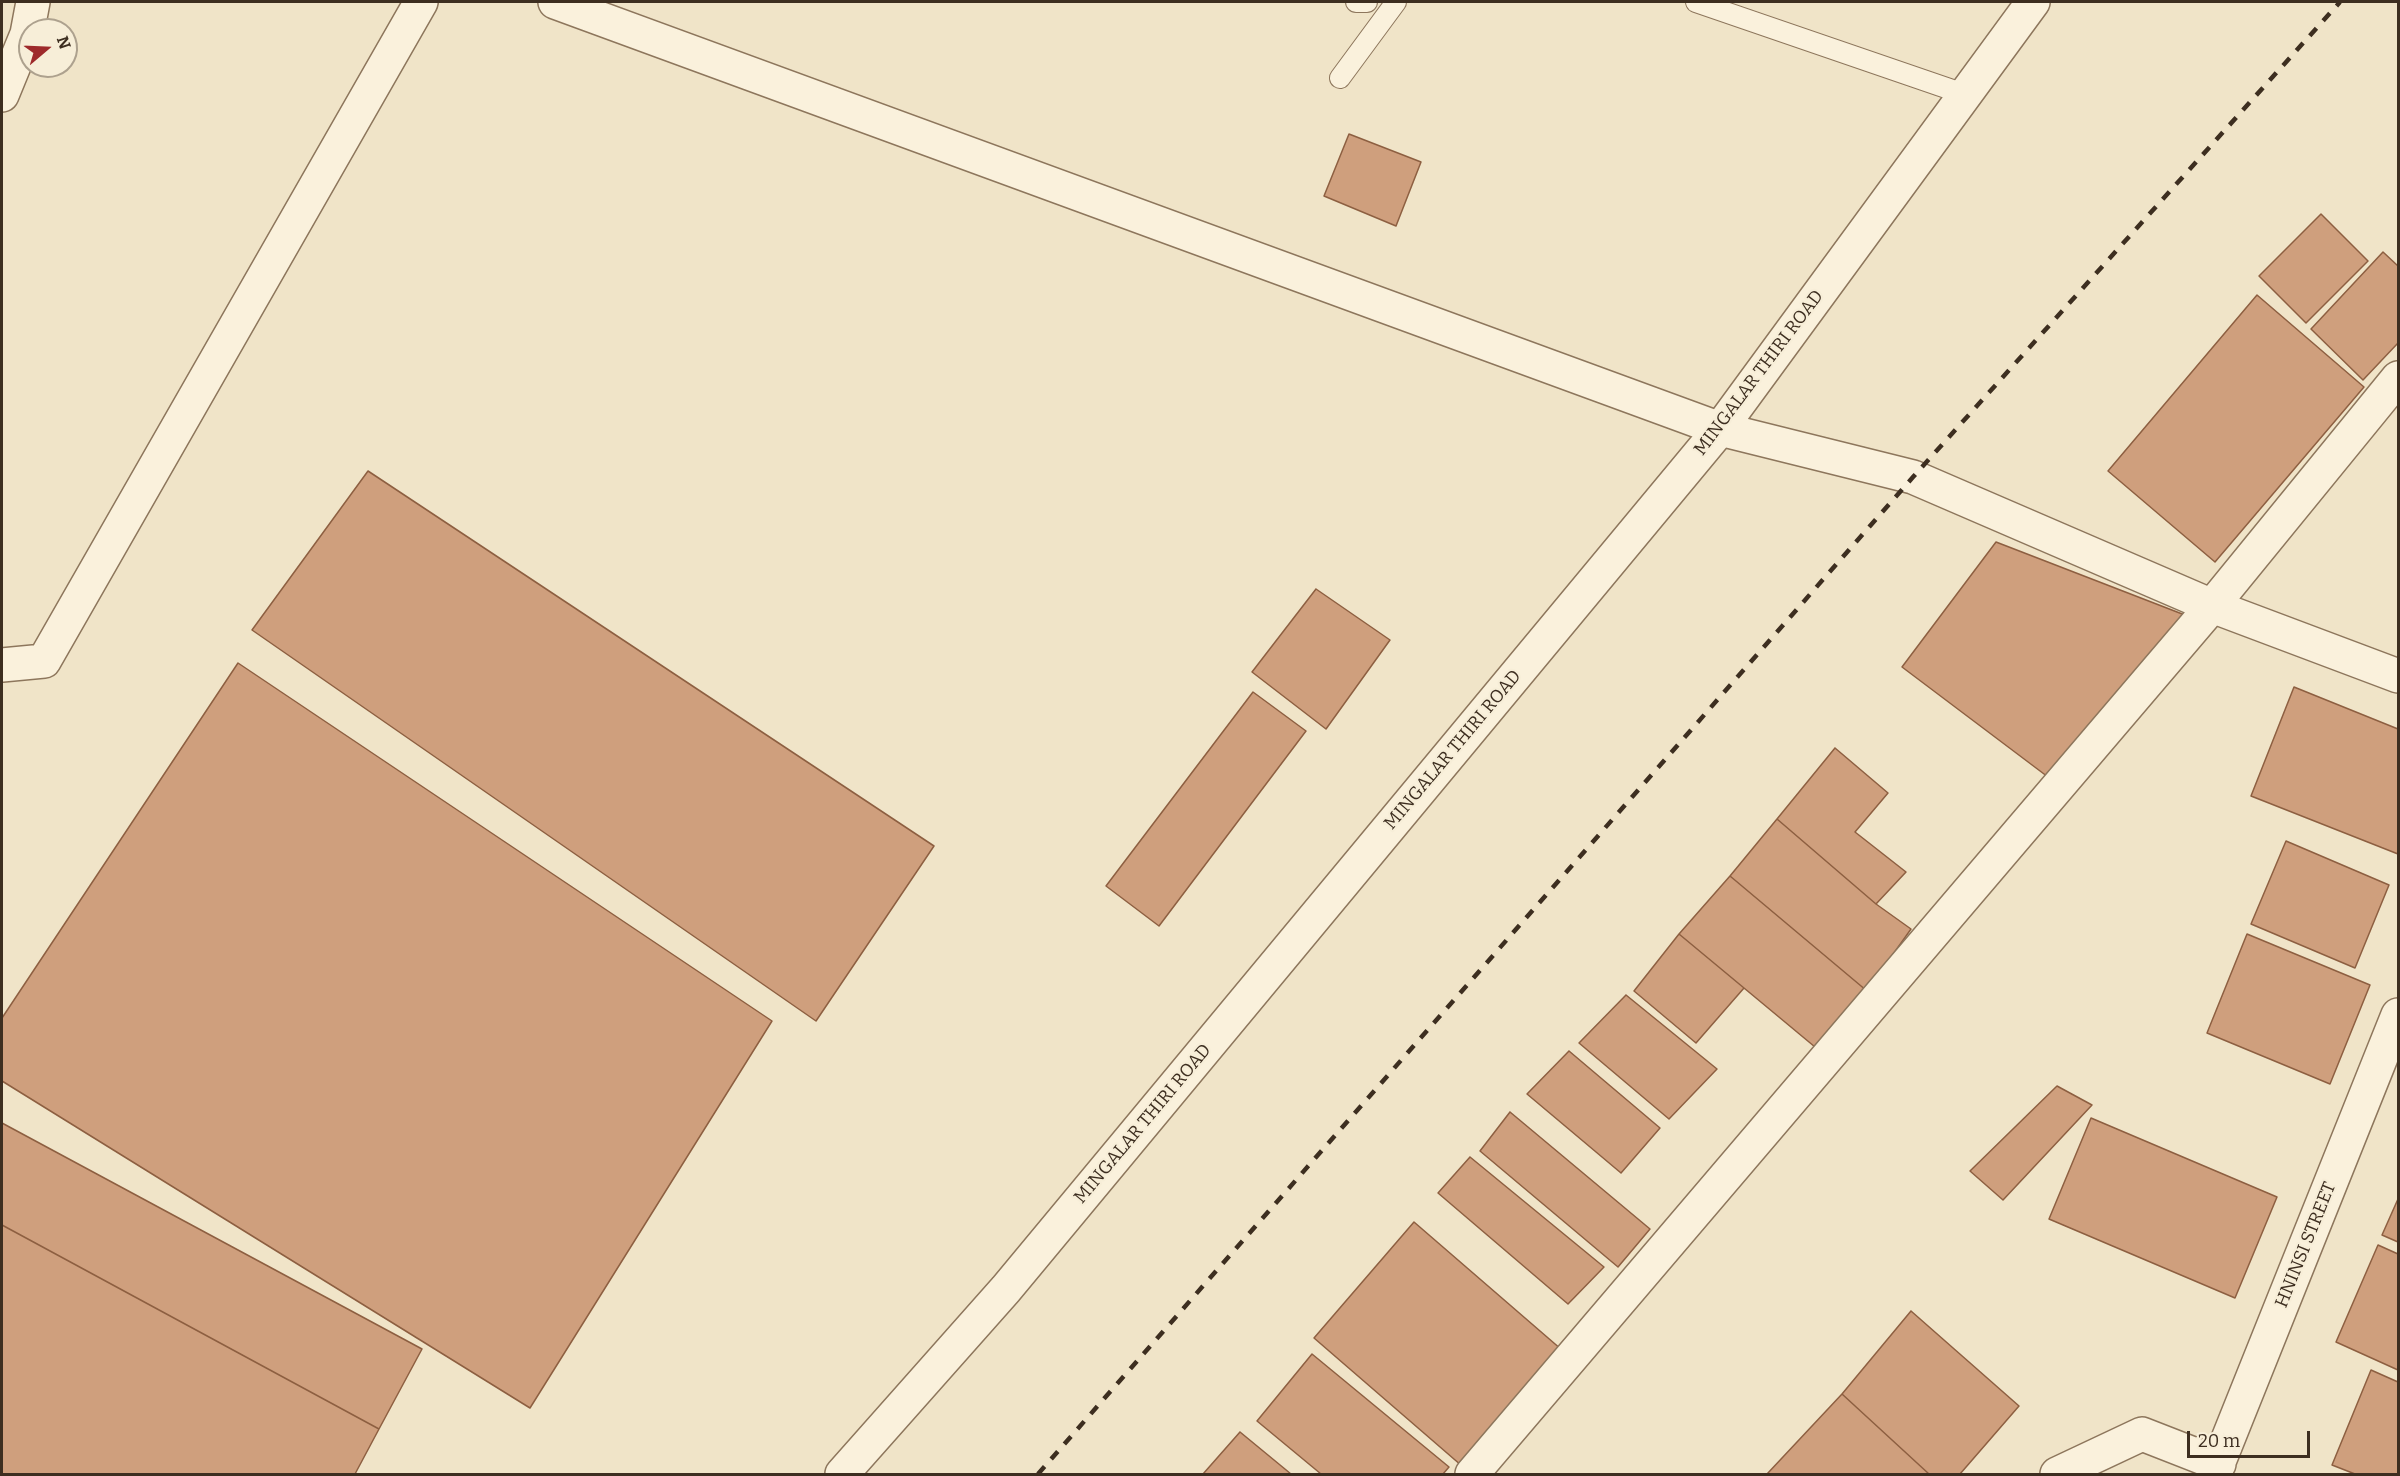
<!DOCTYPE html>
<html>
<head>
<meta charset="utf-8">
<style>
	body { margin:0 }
	#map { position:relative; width:2400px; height:1476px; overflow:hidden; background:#f0e4c8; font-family:Bitter,serif }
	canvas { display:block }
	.frame { position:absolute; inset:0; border:3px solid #3d2e20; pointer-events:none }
	.north { position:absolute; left:18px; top:18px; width:60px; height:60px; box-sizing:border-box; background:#f7eed8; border:2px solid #ada18e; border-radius:50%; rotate:71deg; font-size:16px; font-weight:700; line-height:24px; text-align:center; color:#3d2e20 }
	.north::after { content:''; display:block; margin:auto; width:21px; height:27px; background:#9e2a2b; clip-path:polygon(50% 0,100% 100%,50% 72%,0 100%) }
	.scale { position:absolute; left:2187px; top:1431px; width:123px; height:27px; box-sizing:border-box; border:3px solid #3d2e20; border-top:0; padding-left:8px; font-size:18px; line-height:21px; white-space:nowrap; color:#3d2e20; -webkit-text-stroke:4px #f7eed8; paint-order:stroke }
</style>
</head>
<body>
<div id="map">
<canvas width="2400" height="1476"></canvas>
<div class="frame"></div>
<div class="north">N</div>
<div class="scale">20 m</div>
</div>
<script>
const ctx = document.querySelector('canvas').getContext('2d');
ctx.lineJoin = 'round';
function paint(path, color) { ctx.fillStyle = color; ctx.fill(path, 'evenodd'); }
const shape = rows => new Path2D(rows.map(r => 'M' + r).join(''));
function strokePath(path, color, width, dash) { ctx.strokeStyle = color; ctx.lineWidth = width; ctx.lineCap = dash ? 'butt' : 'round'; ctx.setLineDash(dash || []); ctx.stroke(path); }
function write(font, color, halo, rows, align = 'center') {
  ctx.font = font + ' Bitter,serif'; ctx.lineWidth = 4.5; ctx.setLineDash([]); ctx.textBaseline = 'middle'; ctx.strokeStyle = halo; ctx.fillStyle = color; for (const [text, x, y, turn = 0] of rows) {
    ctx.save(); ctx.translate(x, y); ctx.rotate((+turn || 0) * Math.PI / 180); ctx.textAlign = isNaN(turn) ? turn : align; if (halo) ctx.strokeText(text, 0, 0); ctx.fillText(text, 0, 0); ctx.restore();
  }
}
const building = shape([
	[1349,134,1421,162,1396,226,1324,196,1349,134],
	[2321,214,2368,261,2306,323,2259,276,2321,214],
	[2383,252,2398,266,2398,343,2363,380,2311,329,2383,252],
	[2257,295,2364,387,2215,562,2108,471,2257,295],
	[368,471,934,846,816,1021,252,630,368,471],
	[1996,542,2190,617,2048,777,1902,667,1996,542],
	[1316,589,1390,640,1326,729,1252,672,1316,589],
	[238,663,772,1021,530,1408,2,1081,2,1018,238,663],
	[2294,687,2398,729,2398,854,2251,796,2294,687],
	[1253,692,1306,731,1159,926,1106,886,1253,692],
	[1835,748,1888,793,1855,832,1906,872,1876,904,1777,819,1835,748],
	[1777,819,1876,904,1911,929,1867,991,1730,876,1777,819],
	[2286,841,2389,885,2355,968,2251,924,2286,841],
	[1730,876,1867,991,1815,1047,1679,934,1730,876],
	[1679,934,1744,988,1696,1043,1634,991,1679,934],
	[2247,934,2370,985,2330,1084,2207,1033,2247,934],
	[1626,995,1717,1069,1669,1119,1579,1043,1626,995],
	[1569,1051,1660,1128,1621,1173,1527,1094,1569,1051],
	[2057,1086,2092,1105,2003,1200,1970,1171,2057,1086],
	[1510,1112,1650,1229,1618,1267,1480,1151,1510,1112],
	[2091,1118,2277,1197,2235,1298,2049,1219,2091,1118],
	[2,1123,422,1349,379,1429,2,1225,2,1123],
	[1470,1157,1604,1267,1568,1304,1438,1193,1470,1157],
	[2398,1199,2398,1242,2382,1235,2398,1199],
	[1414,1222,1562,1350,1462,1466,1314,1338,1414,1222],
	[2,1225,379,1429,355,1474,2,1474,2,1225],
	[2378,1245,2398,1254,2398,1370,2336,1342,2378,1245],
	[1911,1311,2019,1406,1960,1474,1929,1474,1842,1394,1911,1311],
	[1312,1354,1449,1467,1443,1474,1321,1474,1257,1421,1312,1354],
	[2371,1370,2398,1382,2398,1474,2355,1474,2332,1465,2371,1370],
	[1842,1394,1929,1474,1767,1474,1842,1394],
	[1240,1432,1291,1474,1203,1474,1240,1432]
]);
const service = shape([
	[1356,2,1367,2],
	[1696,2,1964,94],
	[1340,78,1396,2]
]);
const minor = shape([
	[555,2,1720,429,1913,477,2212,606,2398,676],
	[2,95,27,34,33,2],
	[2,665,44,661,421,2],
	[1472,1474,2212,606,2398,378],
	[2057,1474,2142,1434,2219,1464],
	[2214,1474,2398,1015]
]);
const tertiary = shape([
	[842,1474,1006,1289,1720,429,2033,2]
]);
const rail = shape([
	[1038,1474,1913,477,2340,2]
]);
const streetNames = [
	["MINGALAR THIRI ROAD",1759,373,-53],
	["MINGALAR THIRI ROAD",1453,750,-50],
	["MINGALAR THIRI ROAD",1143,1124,-50],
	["HNINSI STREET",2306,1245,-68]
];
paint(building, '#cf9f7d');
strokePath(building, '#8d5f41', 1.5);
strokePath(service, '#8d765c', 22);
strokePath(minor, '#8d765c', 36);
strokePath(tertiary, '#8d765c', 36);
strokePath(service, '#faf1dc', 20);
strokePath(minor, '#faf1dc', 33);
strokePath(tertiary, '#faf1dc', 33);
strokePath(rail, '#3d2e20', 4.5, [10, 10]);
write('18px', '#3d2e20', '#f7eed8', streetNames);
</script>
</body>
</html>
